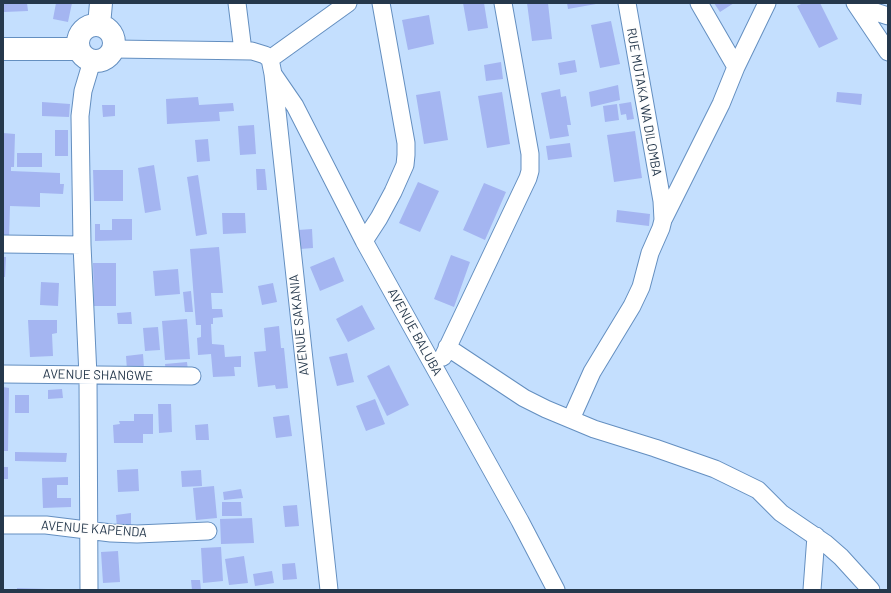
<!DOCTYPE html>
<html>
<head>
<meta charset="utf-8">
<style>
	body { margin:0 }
	#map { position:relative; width:891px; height:593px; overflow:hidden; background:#c4dffe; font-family:Barlow,sans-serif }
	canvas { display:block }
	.frame { position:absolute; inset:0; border:4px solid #25384c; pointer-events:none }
</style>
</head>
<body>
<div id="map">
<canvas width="891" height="593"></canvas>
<div class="frame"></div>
</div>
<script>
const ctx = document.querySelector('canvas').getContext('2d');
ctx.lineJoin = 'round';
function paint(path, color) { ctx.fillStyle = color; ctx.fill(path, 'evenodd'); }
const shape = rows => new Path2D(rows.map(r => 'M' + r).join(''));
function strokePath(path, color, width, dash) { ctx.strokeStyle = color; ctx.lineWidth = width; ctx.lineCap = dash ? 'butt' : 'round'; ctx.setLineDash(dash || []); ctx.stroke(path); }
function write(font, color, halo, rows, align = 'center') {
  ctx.font = font + ' Barlow,sans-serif'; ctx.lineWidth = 3; ctx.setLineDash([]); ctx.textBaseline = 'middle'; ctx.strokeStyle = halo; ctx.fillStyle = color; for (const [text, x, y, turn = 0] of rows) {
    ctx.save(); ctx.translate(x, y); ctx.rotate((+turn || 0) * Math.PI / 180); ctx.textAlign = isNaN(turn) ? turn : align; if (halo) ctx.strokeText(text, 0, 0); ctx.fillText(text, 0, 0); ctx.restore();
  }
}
const building = shape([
	[3,3,27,3,28,11,4,12],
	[56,3,72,3,68,22,53,19],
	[463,3,484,3,488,28,468,31],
	[527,3,548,3,552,39,532,41],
	[567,3,596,3,596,4,568,9],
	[714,3,734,3,720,12],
	[803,3,820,3,838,39,819,48,797,6],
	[429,15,434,44,408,50,402,20],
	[611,21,620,64,600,68,591,25],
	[575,60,577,72,560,75,558,63],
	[501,62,503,79,486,81,484,65],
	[618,85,620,100,591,107,589,92],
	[560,89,561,97,566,96,571,125,567,125,569,136,550,139,541,93],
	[440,91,448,140,424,144,416,95],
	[502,92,510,144,487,148,478,96],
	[837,92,862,94,861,105,836,102],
	[198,97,199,105,233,103,234,111,219,112,220,121,167,124,166,99],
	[42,102,70,104,69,117,42,116],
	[631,102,634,119,627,120,626,114,621,115,619,104],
	[617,104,619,120,605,122,603,106],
	[102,105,115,105,115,116,103,117],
	[254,125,256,154,240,155,238,126],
	[55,130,68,130,68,156,55,156],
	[635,131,642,178,614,182,607,135],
	[3,133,15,134,14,167,11,167,11,171,60,173,60,184,64,184,63,194,40,193,40,207,10,206,9,240,3,239],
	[208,139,210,161,197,162,195,140],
	[570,143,572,157,548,160,546,146],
	[17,153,42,153,42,167,17,167],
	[154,165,161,210,145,213,138,168],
	[256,169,265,169,267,190,257,190],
	[93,170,123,170,123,201,94,201],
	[198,175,207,234,196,236,187,177],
	[418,182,439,191,420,232,399,223],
	[484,183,506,192,485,240,463,230],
	[617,210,650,214,649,226,616,222],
	[222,213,245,213,246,233,223,234],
	[112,219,132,219,132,240,95,241,95,224,100,224,100,230,112,230],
	[312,229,313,248,300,249,298,230],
	[219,247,223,293,211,293,212,309,222,309,223,317,213,318,213,324,211,324,212,344,224,345,225,357,241,356,241,367,234,367,235,376,213,377,211,354,198,355,197,338,201,337,201,325,196,325,190,249],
	[451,255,470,262,454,307,434,299],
	[3,257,6,257,5,277,3,277],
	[334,257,344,281,320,291,310,267],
	[93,263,116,263,116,306,94,306],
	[178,269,180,294,155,296,153,271],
	[41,282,59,283,58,306,40,305],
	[273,283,277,302,262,305,258,286],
	[191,291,193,312,185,312,183,292],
	[362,305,375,329,348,342,336,319],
	[131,312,132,324,118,324,117,313],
	[187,319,190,359,165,360,162,321],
	[28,320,57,320,57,333,52,334,53,356,30,357],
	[279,326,281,348,284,348,288,388,276,389,275,385,258,387,254,352,266,351,264,328],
	[158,327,160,350,145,351,143,328],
	[347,353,354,382,337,386,329,357],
	[143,354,144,368,127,370,126,356],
	[187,362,188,371,166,373,165,364],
	[389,365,409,405,387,416,367,376],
	[3,387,9,388,8,451,3,451],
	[62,389,63,398,48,399,48,390],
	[15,395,29,395,29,413,15,413],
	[375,399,385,424,366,431,356,406],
	[158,404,171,404,172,432,159,433],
	[134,414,153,414,153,434,143,434,143,443,114,443,113,425,120,424,119,421,134,421],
	[289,415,292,436,276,438,273,417],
	[208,424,209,440,196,440,195,425],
	[15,452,67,453,66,462,15,461],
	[3,467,8,467,8,479,3,479],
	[138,469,139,491,118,492,117,470],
	[201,470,202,486,182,487,181,471],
	[68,477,68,485,57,485,57,498,71,498,71,507,43,508,42,478],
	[214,486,217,518,196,520,193,488],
	[241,489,243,498,224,500,223,492],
	[222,502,241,502,242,516,222,516],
	[297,505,299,526,285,527,283,506],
	[131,513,131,527,117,528,116,515],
	[252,518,254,543,221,544,220,519],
	[221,547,223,581,203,583,201,548],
	[118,551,120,582,103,583,101,552],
	[244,556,248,583,229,585,225,559],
	[295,563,297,579,283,580,282,564],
	[272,571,274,583,255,586,253,574],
	[191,580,200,580,201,590,192,590],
	[17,588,47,589,47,590,17,590]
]);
const street = shape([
	[237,3,243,51],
	[699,3,736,67],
	[855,3,888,52],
	[857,6,888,16],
	[114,49,252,51,265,55,270,59],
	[270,59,273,74,329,590],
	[270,59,348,3],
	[273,74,295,106,364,241,520,521,556,590],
	[664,218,721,104,736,67,767,3],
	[364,241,379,218,393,192,405,165,406,155,406,143,381,3],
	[3,244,82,245],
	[447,347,524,398,546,409,594,429,655,448,715,469,758,490,781,513,825,543,841,557,871,590],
	[443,357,528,178,530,171,530,154,503,3],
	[3,374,192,376],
	[571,419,592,372,632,306,641,287,650,253,661,228,663,220,662,201,627,3],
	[3,525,46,525,111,533,137,534,208,531],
	[89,590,88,376,82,245,80,116,83,91,92,61],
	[812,590,816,536]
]);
const secondary = shape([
	'78 43a18 18 0 1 1 36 0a18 18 0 1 1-36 0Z',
	[99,25,101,3],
	[3,49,79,49]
]);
const streetNames = [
	["RUE MUTAKA WA DILOMBA",644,102,80],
	["AVENUE SAKANIA",299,325,-96],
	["AVENUE BALUBA",415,332,61],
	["AVENUE SHANGWE",98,375,1],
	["AVENUE KAPENDA",94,529,4]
];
paint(building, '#a4b5f1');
strokePath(street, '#648fc0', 19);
strokePath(secondary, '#648fc0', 24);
strokePath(street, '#fff', 17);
strokePath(secondary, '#fff', 22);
write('13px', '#25384c', '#fdfdfd', streetNames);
</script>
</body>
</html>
